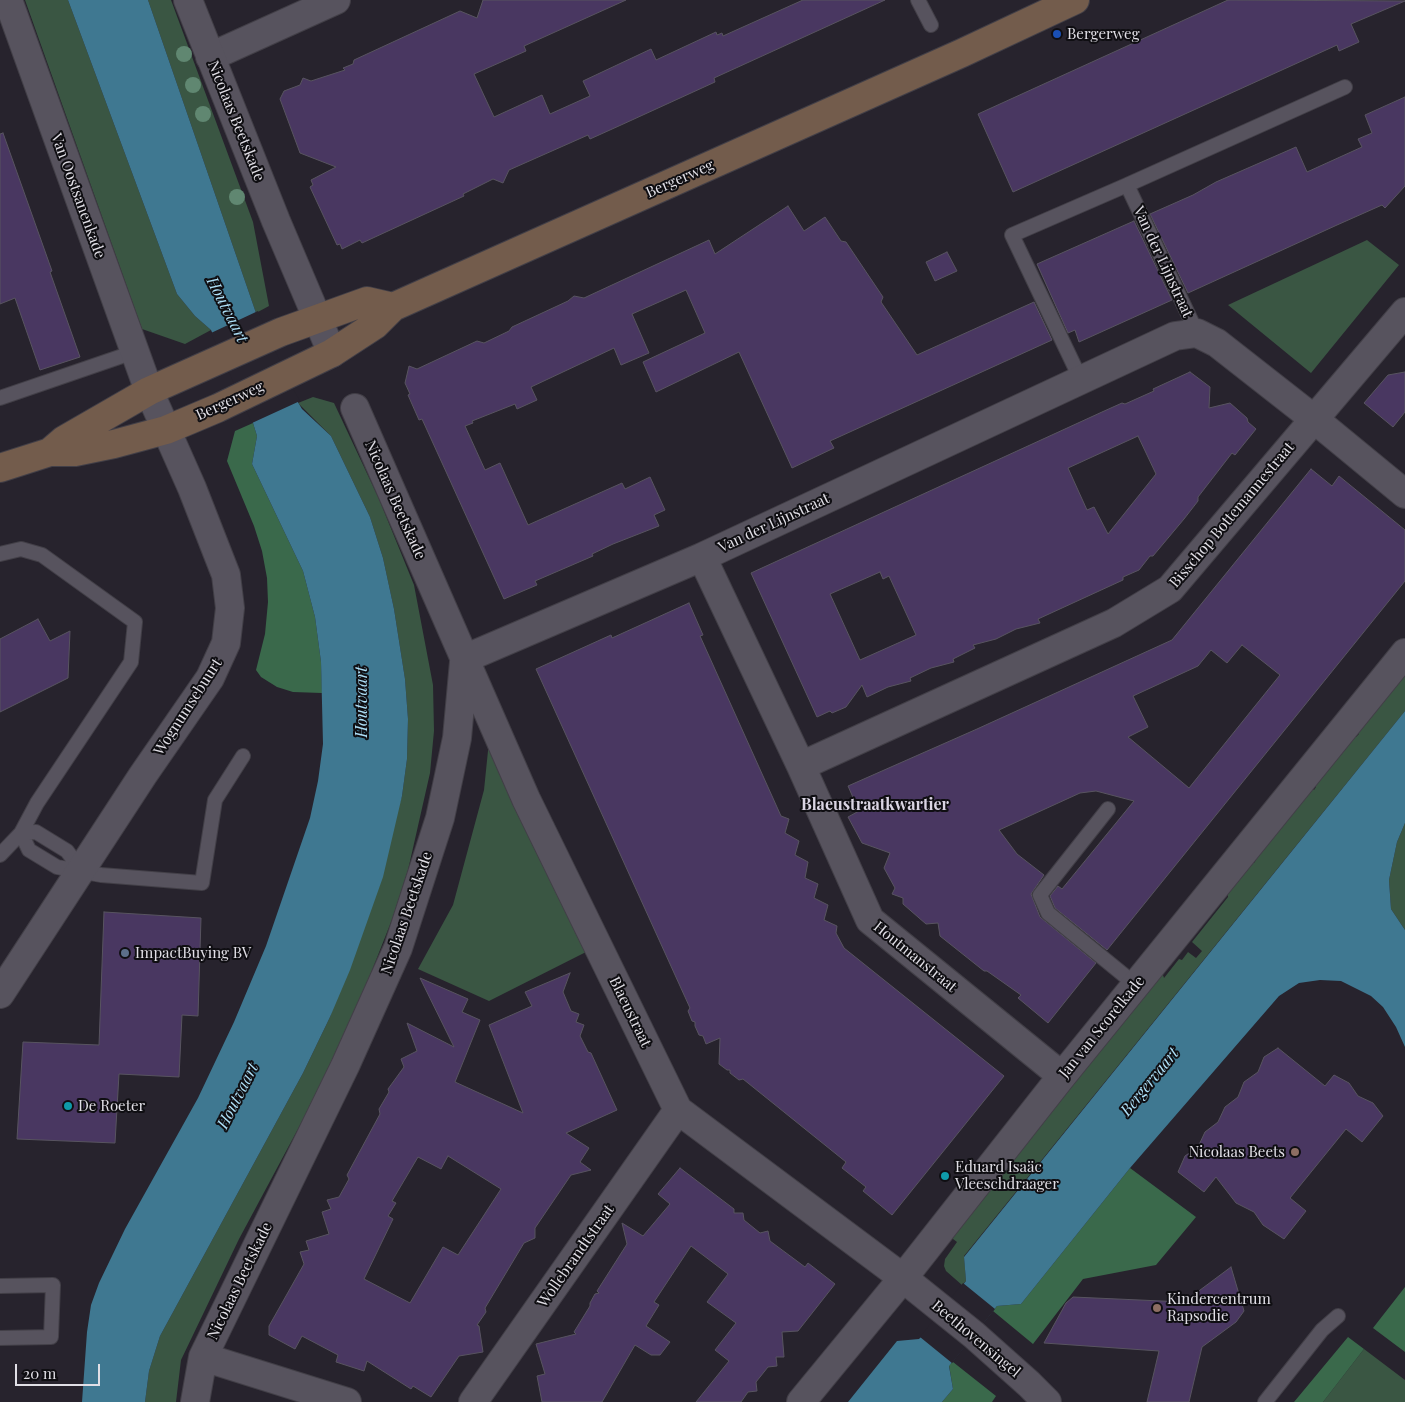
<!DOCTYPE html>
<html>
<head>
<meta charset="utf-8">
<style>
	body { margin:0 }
	#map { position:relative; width:1405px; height:1402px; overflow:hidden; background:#27232d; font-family:"Playfair Display",serif }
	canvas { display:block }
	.scale { position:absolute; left:15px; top:1364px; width:85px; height:22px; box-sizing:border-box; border:2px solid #e1dfe6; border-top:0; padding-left:6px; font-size:15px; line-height:18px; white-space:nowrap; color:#e1dfe6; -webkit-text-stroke:4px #0f0e12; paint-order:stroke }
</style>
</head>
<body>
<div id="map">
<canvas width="1405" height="1402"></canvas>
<div class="scale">20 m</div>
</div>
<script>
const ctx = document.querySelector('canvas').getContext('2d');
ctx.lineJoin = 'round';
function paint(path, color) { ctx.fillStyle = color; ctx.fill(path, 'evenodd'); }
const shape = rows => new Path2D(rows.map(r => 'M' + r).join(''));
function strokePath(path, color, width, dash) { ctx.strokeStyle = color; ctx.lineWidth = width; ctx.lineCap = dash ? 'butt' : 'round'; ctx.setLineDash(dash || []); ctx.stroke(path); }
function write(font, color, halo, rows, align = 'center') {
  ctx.font = font + ' "Playfair Display",serif'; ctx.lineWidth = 4; ctx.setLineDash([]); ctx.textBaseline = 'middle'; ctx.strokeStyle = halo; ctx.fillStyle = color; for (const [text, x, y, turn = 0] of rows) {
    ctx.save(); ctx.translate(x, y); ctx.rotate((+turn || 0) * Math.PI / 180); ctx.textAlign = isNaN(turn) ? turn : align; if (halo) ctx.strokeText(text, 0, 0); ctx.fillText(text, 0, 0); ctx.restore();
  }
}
const green = shape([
	[25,0,68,0,177,294,195,316,211,330,185,344,142,329],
	[148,0,171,0,253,222,269,306,256,313],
	[1367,240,1399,265,1311,373,1228,305],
	[313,397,334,403,379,499,414,585,433,685,434,731,430,773,408,870,393,917,352,1021,321,1086,239,1239,181,1360,176,1402,145,1402,149,1371,160,1336,303,1073,330,1017,402,796,407,759,408,719,405,679,394,609,383,558,370,517,331,436,298,403],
	[1405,670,1405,711,964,1256,966,1281,962,1285,946,1271,944,1266,945,1259,957,1242,949,1236,1162,972,1164,978,1179,959,1182,960,1188,952,1196,958,1202,951,1192,942,1228,897,1228,885,1252,862,1254,863,1256,860,1254,858,1311,788,1314,790,1316,787,1314,785,1354,735,1356,737,1359,734,1357,732],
	[489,741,586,952,489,1001,418,969,453,905,484,790],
	[1405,823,1405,930,1391,909,1389,880,1397,842],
	[1364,1349,1405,1380,1405,1402,1323,1402]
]);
const forest = shape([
	[253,423,257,436,252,464,303,571,315,617,321,662,322,693,293,692,277,687,261,677,256,670,265,634,268,602,267,578,262,551,254,526,227,461,235,431],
	[1130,1168,1196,1217,1156,1265,1083,1279,1033,1344,993,1311,997,1306,1021,1304],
	[1405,1287,1405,1352,1373,1328],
	[1348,1337,1364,1349,1323,1402,1294,1402],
	[953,1362,996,1396,992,1402,942,1402,953,1389,949,1365]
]);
const water = shape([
	[68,0,148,0,256,313,287,384,302,409,331,436,370,517,383,558,394,609,405,679,408,719,407,759,402,796,383,877,350,970,330,1017,303,1073,160,1336,149,1371,145,1402,82,1402,87,1332,91,1305,99,1283,125,1229,198,1098,234,1022,266,946,310,818,318,781,323,744,321,662,315,617,303,571,252,464,257,436,253,423,211,330,195,316,177,294],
	[1405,711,1405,823,1397,842,1389,880,1391,909,1405,930,1405,1047,1396,1027,1383,1007,1371,996,1341,981,1320,980,1299,983,1279,996,1130,1168,1021,1304,997,1306,949,1366,953,1389,942,1402,848,1402,897,1341,919,1339,921,1337,966,1281,964,1257]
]);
const pier = shape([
	[258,311,289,382,300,401,252,423,211,333],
	[963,1283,995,1309,952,1363,920,1337]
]);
const building = shape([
	[483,0,626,0,524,46,526,51,474,74,494,117,542,95,550,114,590,96,583,81,651,49,656,60,716,32,717,35,722,33,723,36,803,0,885,0,714,78,715,82,621,125,590,139,588,135,509,170,503,183,493,179,463,194,464,196,362,243,360,240,342,249,340,244,337,245,310,187,313,185,311,180,336,167,300,153,280,99,284,91,300,85,303,78,311,81,345,70,343,68,353,64,354,60,460,11,477,18,483,0],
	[1228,0,1405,1,1351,24,1359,42,1339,51,1337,45,1013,192,978,114,1228,0],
	[1405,97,1405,186,1385,208,1382,205,1337,225,1188,293,1150,214,1193,195,1216,182,1296,147,1307,172,1362,147,1358,139,1372,133,1365,115,1405,97],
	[3,133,52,271,50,272,80,357,40,370,15,298,0,304,0,134,3,133],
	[788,206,804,231,825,217,841,241,846,242,883,297,881,302,917,355,1034,302,1052,340,830,441,834,448,792,468,739,352,656,392,643,362,705,333,686,290,632,314,649,353,621,365,614,348,531,387,537,400,517,409,515,404,472,421,473,423,465,426,485,470,500,463,528,525,622,483,625,489,650,477,665,510,654,515,659,526,613,544,592,554,593,556,535,581,537,585,504,599,422,419,419,420,408,395,410,394,405,383,409,366,417,369,477,341,484,343,509,331,512,327,568,301,574,296,584,298,709,240,715,254,788,206],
	[1134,221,1172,300,1079,342,1075,330,1068,333,1037,264,1134,221],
	[947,252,957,271,935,281,926,262,947,252],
	[1190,372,1210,387,1209,408,1230,403,1247,418,1248,422,1256,429,1235,455,1232,453,1198,497,1198,501,1184,519,1153,556,1150,556,1139,570,1123,577,1123,580,1038,619,1040,623,1016,629,996,639,973,645,975,648,953,659,954,662,931,668,910,678,911,681,888,687,867,697,862,685,846,707,832,713,830,711,817,717,751,573,1102,412,1122,403,1125,404,1154,391,1153,389,1190,372],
	[1138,436,1156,474,1108,534,1094,507,1087,510,1068,468,1138,436],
	[880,572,883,579,889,576,916,635,860,660,830,594,880,572],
	[1405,372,1405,412,1393,427,1364,403,1388,375,1405,372],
	[1311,469,1332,486,1339,476,1405,530,1405,581,1107,950,1055,908,1050,896,1058,886,1062,889,1134,801,1096,791,1080,793,999,830,1017,854,1044,875,1031,894,1040,917,1096,963,1048,1023,1018,998,1021,995,987,971,984,971,940,936,938,923,926,924,903,904,903,898,892,894,895,888,884,868,890,853,862,843,848,817,859,811,848,786,977,729,1172,640,1311,469],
	[1242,645,1280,675,1189,788,1128,737,1148,727,1133,696,1198,666,1211,650,1227,663,1242,645],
	[689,603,703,635,700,636,781,816,789,819,785,833,799,841,795,855,808,862,805,878,818,884,814,898,828,905,824,920,837,926,836,933,844,948,1004,1076,892,1215,863,1191,866,1187,842,1168,846,1162,743,1079,739,1080,730,1073,730,1070,727,1070,719,1064,720,1038,706,1044,703,1036,699,1035,695,1026,695,1022,692,1021,688,1011,690,1008,536,669,611,635,612,638,689,603],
	[38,619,50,641,70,631,68,678,0,712,0,639,38,619],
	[104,912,201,918,198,1016,182,1015,179,1077,119,1074,115,1143,17,1139,23,1042,99,1045,104,912],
	[570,973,563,992,571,1011,579,1014,576,1022,584,1025,580,1036,588,1052,591,1053,617,1110,566,1133,589,1148,580,1162,591,1170,571,1175,535,1228,535,1238,524,1243,485,1308,486,1312,477,1325,479,1326,483,1352,459,1356,431,1397,413,1386,411,1389,367,1361,364,1371,336,1362,338,1355,302,1336,295,1349,269,1335,269,1326,304,1264,300,1252,309,1250,306,1241,329,1234,322,1212,331,1209,327,1200,339,1197,349,1179,347,1175,380,1114,379,1109,389,1092,388,1089,404,1067,401,1059,417,1051,407,1023,454,1047,420,978,468,999,462,1012,480,1020,455,1082,523,1113,489,1025,532,1006,525,992,570,973],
	[448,1156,501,1189,458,1255,443,1247,410,1303,364,1279,393,1219,388,1216,396,1203,392,1201,418,1157,441,1169,448,1156],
	[1278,1048,1325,1086,1334,1075,1349,1083,1358,1096,1373,1103,1383,1116,1362,1142,1346,1129,1290,1198,1306,1211,1284,1239,1263,1225,1254,1212,1236,1203,1216,1177,1204,1192,1178,1172,1185,1156,1198,1147,1205,1132,1218,1122,1225,1107,1238,1097,1244,1082,1258,1072,1264,1057,1278,1048],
	[680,1168,734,1209,734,1213,743,1213,744,1220,760,1233,768,1231,770,1241,805,1267,808,1263,835,1284,798,1331,782,1332,784,1357,776,1357,777,1366,768,1367,756,1382,757,1391,748,1392,741,1402,696,1402,729,1361,715,1350,736,1323,707,1302,728,1274,691,1246,654,1302,659,1305,646,1326,670,1342,660,1355,651,1355,635,1345,602,1402,542,1402,537,1376,545,1374,536,1344,576,1334,574,1332,590,1306,590,1303,595,1294,599,1293,597,1291,627,1244,622,1223,643,1236,670,1204,658,1194,680,1168],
	[1231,1267,1244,1311,1236,1322,1202,1347,1189,1402,1147,1402,1159,1351,1044,1343,1066,1303,1073,1297,1184,1302,1231,1267]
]);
const service = shape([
	[918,0,931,25],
	[1197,333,1127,185,1345,87],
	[1081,380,1012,235,1127,185],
	[0,398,134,352],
	[0,554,21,549,42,555,135,622,131,662,37,803,21,833,0,855],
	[1108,809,1040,895,1048,913,1136,985],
	[21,833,29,850,57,867,101,875,202,883,215,800,243,756],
	[21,833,36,832,67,851,81,870],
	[0,1286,53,1285,51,1337,0,1338],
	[1265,1402,1322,1330,1338,1316]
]);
const minor = shape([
	[8,0,149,391],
	[210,57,336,0],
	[355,408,526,799,678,1110,903,1278,974,1335,1029,1384,1047,1402],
	[702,557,801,766,870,920,1062,1076],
	[464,659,702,557,1175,336,1197,333,1217,343,1314,419,1405,494],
	[801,766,1114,623,1170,589,1405,312],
	[203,1357,347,1402],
	[195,1402,203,1357,345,1066,398,948,440,818,457,738,464,662],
	[473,1402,678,1110],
	[801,1402,903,1278,1062,1076,1405,653]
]);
const tertiary = shape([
	[188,0,276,221,332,353],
	[0,994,143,775,210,678,226,643,230,608,226,575,192,488,149,391]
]);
const secondary = shape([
	[50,452,64,440,149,391,281,332,367,301,393,307],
	[0,468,50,452,75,452,114,444,166,430,218,408,332,353,375,325,393,307,962,53,1075,0]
]);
const trees = [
	[184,54],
	[193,85],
	[203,114],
	[237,197]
];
const markers = [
	[1057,34,5,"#1a4fb4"],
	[125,953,5,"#5c6f8a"],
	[68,1106,5,"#0f9aa8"],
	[1295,1152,5,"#8d6e63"],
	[945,1176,5,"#0f9aa8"],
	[1157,1308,5,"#8d6e63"]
];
const poiNames = [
	["Bergerweg",1067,34],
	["ImpactBuying BV",135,953],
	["De Roeter",78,1106],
	["Nicolaas Beets",1285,1152,"right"],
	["Eduard Isaäc",955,1167],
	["Vleeschdraager",955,1184],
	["Kindercentrum",1167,1299],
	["Rapsodie",1167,1316]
];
const streetNames = [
	["Nicolaas Beetskade",236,121,68],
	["Bergerweg",680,179,-24],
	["Van Oostsanenkade",78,196,70],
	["Van der Lijnstraat",1163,262,65],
	["Bergerweg",230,401,-25],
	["Nicolaas Beetskade",395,500,66],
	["Bisschop Bottemannestraat",1232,515,-50],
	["Van der Lijnstraat",774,523,-25],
	["Wognumsebuurt",188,707,-57],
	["Nicolaas Beetskade",407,913,-71],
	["Houtmanstraat",915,957,39],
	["Blaeustraat",630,1012,64],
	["Jan van Scorelkade",1102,1027,-51],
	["Wollebrandtstraat",576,1256,-55],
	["Nicolaas Beetskade",240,1281,-64],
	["Beethovensingel",976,1339,40]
];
const waterNames = [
	["Houtvaart",227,310,63],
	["Houtvaart",362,702,-90],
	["Bergervaart",1150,1082,-51],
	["Houtvaart",238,1096,-63]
];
const neighbourhoodNames = [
	["Blaeustraatkwartier",875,805]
];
paint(green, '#3a5643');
paint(forest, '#3a694b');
paint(water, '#3f7891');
paint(pier, '#27232d');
paint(building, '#493761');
strokePath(building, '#585460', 1);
strokePath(service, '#423f47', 16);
strokePath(minor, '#423f47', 30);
strokePath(tertiary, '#423f47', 30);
strokePath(secondary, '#423f47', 30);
strokePath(service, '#57535e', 14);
strokePath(minor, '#57535e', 28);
strokePath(tertiary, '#57535e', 28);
strokePath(secondary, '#735c4c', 28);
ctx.fillStyle = '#608771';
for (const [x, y] of trees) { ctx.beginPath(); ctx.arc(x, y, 8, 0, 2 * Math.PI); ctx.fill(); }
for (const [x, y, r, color] of markers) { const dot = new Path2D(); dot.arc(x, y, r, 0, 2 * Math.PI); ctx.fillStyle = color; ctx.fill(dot); strokePath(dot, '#0f0e12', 2); }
write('15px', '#e1dfe6', '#0f0e12', poiNames, 'left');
write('15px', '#e1dfe6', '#0f0e12', streetNames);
write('italic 16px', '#aee0f8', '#0f0e12', waterNames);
write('bold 16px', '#dad5e3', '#0f0e12', neighbourhoodNames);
</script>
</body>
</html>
